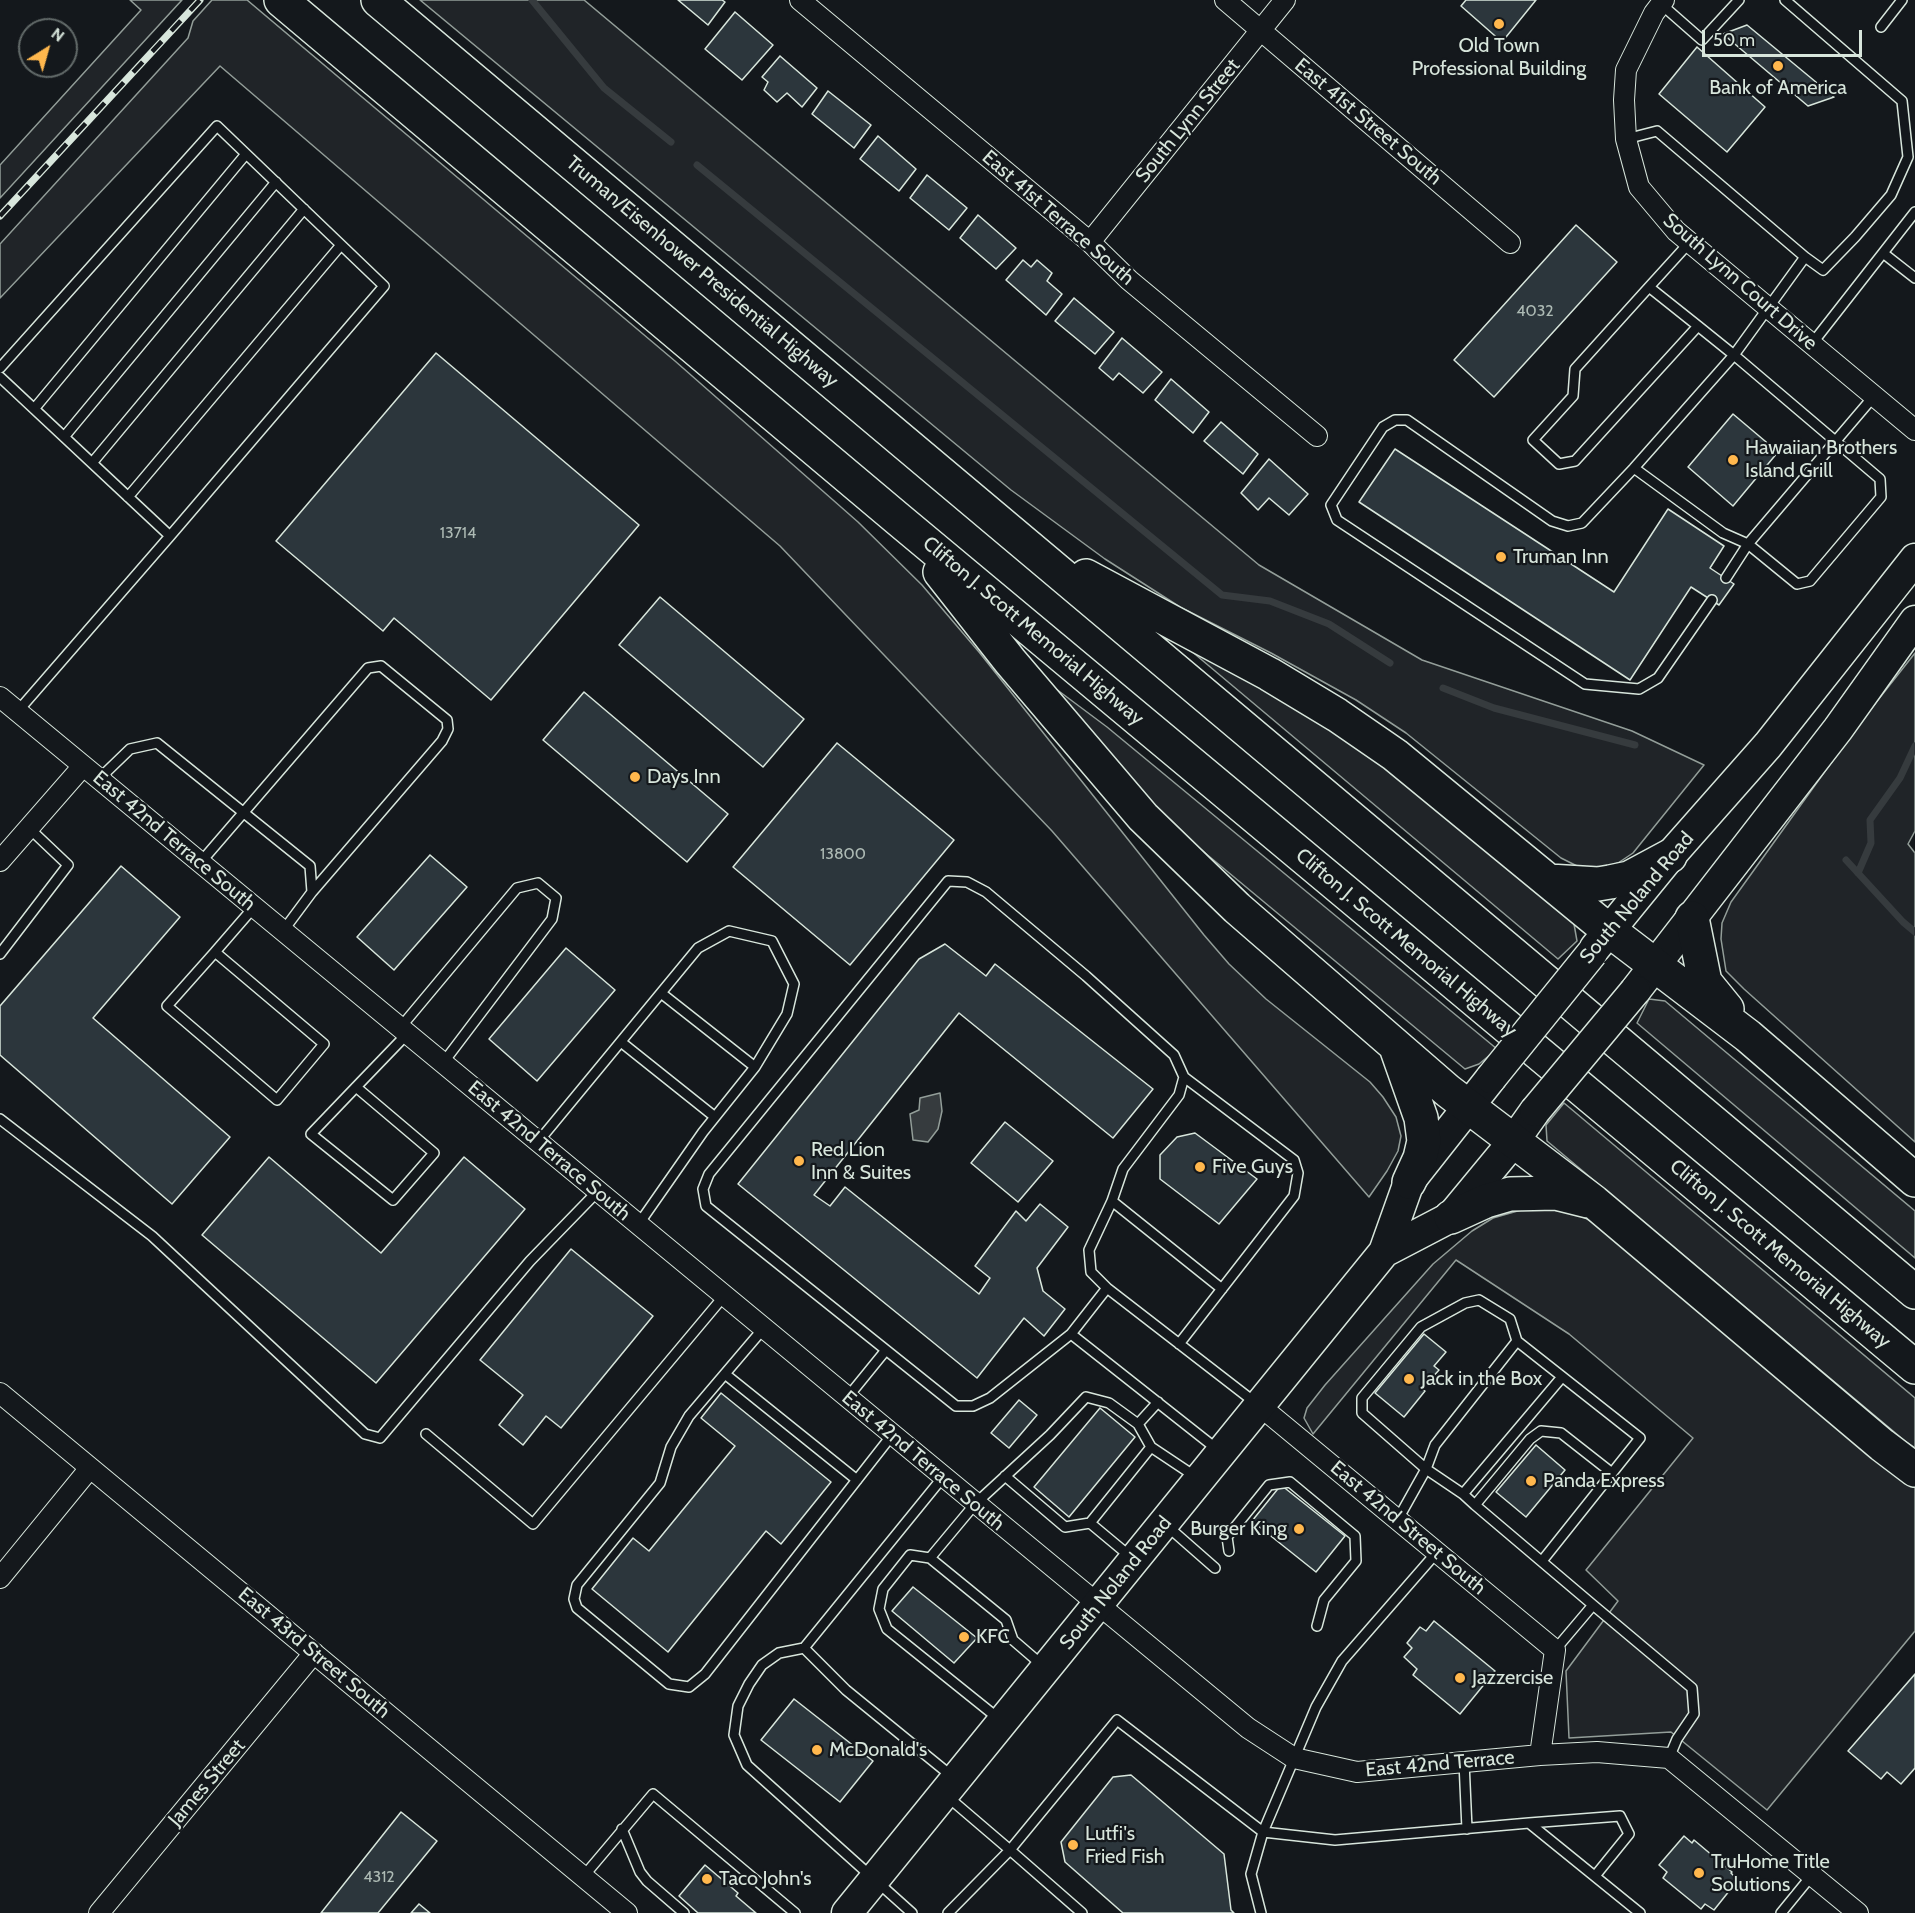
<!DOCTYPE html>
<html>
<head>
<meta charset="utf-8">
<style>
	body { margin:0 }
	#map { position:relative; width:1915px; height:1913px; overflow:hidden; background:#14181c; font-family:Cabin,sans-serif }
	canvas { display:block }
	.north { position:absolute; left:18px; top:18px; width:60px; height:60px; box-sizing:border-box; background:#14181c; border:2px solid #626a69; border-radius:50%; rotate:37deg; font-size:16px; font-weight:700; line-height:24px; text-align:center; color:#d8e6dc }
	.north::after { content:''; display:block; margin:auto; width:21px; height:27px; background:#ffb74d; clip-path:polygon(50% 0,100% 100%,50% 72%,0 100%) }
	.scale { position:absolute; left:1702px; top:30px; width:160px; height:27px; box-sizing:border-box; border:3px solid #d8e6dc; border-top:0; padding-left:8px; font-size:18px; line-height:21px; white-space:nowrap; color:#d8e6dc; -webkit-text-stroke:4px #14181c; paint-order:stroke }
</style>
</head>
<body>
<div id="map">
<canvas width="1915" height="1913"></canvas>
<div class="north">N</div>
<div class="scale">50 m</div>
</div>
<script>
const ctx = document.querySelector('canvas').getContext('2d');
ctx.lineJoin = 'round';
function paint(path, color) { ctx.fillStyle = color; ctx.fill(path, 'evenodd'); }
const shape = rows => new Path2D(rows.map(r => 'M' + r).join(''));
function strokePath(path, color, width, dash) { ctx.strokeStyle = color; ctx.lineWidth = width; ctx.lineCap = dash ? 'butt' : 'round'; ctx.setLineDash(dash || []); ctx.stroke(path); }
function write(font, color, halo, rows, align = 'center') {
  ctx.font = font + ' Cabin,sans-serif'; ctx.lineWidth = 4.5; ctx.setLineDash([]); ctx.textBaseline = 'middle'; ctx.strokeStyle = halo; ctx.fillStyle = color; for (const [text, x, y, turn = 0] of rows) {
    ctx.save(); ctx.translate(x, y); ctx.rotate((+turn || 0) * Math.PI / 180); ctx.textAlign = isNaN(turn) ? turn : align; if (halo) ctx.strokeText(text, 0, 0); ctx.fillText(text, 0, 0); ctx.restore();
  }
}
const green = shape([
	[130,0,182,0,0,198,0,165,141,10,130,0],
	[212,0,247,0,675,361,858,522,922,585,979,652,1204,935,1229,964,1266,999,1350,1066,1370,1082,1383,1097,1396,1117,1401,1136,1398,1151,1387,1171,1369,1197,1052,831,780,546,220,66,0,298,0,244,188,38,193,21,212,0],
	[420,0,584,0,1259,565,1422,660,1632,731,1704,765,1633,853,1618,863,1599,869,1583,869,1561,858,1406,733,1356,700,1271,653,1180,607,1105,559,1011,490,420,0],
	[1190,650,1224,666,1356,744,1574,924,1577,941,1558,959,1190,650],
	[1915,653,1915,831,1908,844,1915,853,1915,1142,1744,989,1726,971,1721,939,1722,923,1731,902,1859,724,1915,653],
	[1032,671,1107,727,1497,1049,1479,1064,1465,1069,1169,823,1032,671],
	[1649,999,1665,1001,1915,1211,1915,1258,1637,1023,1649,999],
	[1564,1103,1915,1398,1915,1448,1905,1441,1547,1141,1546,1125,1564,1103],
	[1547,1209,1577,1214,1599,1225,1915,1486,1915,1631,1767,1810,1671,1732,1569,1738,1566,1671,1618,1601,1586,1570,1693,1438,1569,1334,1456,1260,1313,1434,1304,1418,1307,1408,1325,1385,1433,1264,1472,1231,1493,1218,1521,1210,1547,1209]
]);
const water = shape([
	[940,1093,942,1111,938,1129,928,1142,913,1140,910,1114,919,1110,920,1098,940,1093]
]);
const stream = shape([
	[532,0,604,88,671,142],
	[697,165,1222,595,1270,601,1329,624,1390,663],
	[1443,688,1494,708,1635,745],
	[1846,860,1903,922,1915,932],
	[1858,873,1871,843,1870,820,1900,778,1915,746]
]);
const building = shape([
	[678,0,722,0,725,2,708,25,678,0],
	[1466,0,1536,0,1502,42,1461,6,1466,0],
	[735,12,773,45,742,80,705,49,735,12],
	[1747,25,1834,97,1808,106,1723,34,1747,25],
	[1697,47,1765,107,1727,152,1659,94,1697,47],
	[780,56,817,88,802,107,787,93,777,102,764,90,768,82,762,77,780,56],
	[828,91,871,125,854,148,812,114,828,91],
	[878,136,916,169,899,191,860,159,878,136],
	[927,175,967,208,949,230,910,198,927,175],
	[978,215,1016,248,996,269,960,238,978,215],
	[1576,225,1617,262,1494,397,1454,360,1576,225],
	[1023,260,1031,267,1037,260,1052,273,1047,281,1062,294,1046,315,1006,280,1023,260],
	[1074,298,1114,332,1095,354,1055,321,1074,298],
	[1122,338,1162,372,1143,393,1119,373,1113,380,1099,368,1122,338],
	[436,353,639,525,491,700,394,618,383,631,276,541,436,353],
	[1171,379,1209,412,1193,433,1155,400,1171,379],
	[1733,414,1778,452,1733,506,1688,467,1733,414],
	[1221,422,1258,454,1243,474,1204,441,1221,422],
	[1395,449,1614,592,1668,509,1724,546,1710,568,1734,584,1719,605,1691,587,1630,680,1359,502,1395,449],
	[1269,459,1308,494,1289,515,1269,498,1258,510,1241,493,1269,459],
	[660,597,804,719,763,767,619,645,660,597],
	[584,692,728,814,687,862,543,740,584,692],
	[837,743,954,840,850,965,733,867,837,743],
	[430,855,467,887,394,970,357,937,430,855],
	[121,866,180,917,93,1018,230,1137,172,1204,0,1055,0,1006,121,866],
	[945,944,986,976,995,964,1153,1089,1113,1138,959,1013,814,1195,830,1206,845,1187,979,1294,990,1278,975,1266,1016,1211,1026,1221,1040,1204,1068,1227,1037,1268,1043,1291,1065,1309,1044,1336,1024,1318,977,1378,738,1184,919,959,945,944],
	[566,948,615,990,537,1081,489,1039,566,948],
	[1005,1122,1053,1161,1018,1202,971,1163,1005,1122],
	[1195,1133,1257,1179,1219,1224,1160,1179,1160,1155,1177,1137,1195,1133],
	[269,1157,381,1253,464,1157,525,1209,376,1383,202,1235,269,1157],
	[571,1249,653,1316,561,1428,546,1416,523,1445,499,1425,523,1395,480,1360,571,1249],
	[1424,1334,1446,1352,1434,1366,1439,1370,1422,1389,1425,1391,1404,1417,1375,1393,1424,1334],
	[721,1393,831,1482,781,1544,766,1531,668,1652,592,1589,633,1538,649,1551,735,1446,701,1418,721,1393],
	[1019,1400,1037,1415,1009,1448,991,1433,1019,1400],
	[1100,1408,1135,1437,1069,1517,1034,1487,1100,1408],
	[1536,1445,1565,1470,1526,1517,1496,1492,1536,1445],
	[1281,1485,1345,1536,1316,1572,1252,1521,1281,1485],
	[913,1587,977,1638,954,1663,892,1611,913,1587],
	[1434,1621,1495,1671,1460,1714,1413,1675,1417,1669,1404,1657,1412,1648,1407,1643,1420,1627,1426,1631,1434,1621],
	[1915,1674,1915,1768,1901,1784,1887,1772,1881,1779,1848,1751,1915,1674],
	[794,1699,873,1761,840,1802,761,1740,794,1699],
	[1131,1775,1224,1854,1231,1910,1234,1913,1123,1913,1065,1862,1061,1842,1113,1777,1131,1775],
	[401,1812,437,1841,378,1913,321,1913,401,1812],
	[1684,1836,1692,1843,1694,1840,1732,1872,1731,1873,1738,1880,1714,1910,1705,1904,1701,1909,1663,1878,1667,1872,1659,1865,1684,1836],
	[705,1865,738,1893,736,1896,756,1913,698,1913,679,1896,705,1865],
	[419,1904,430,1913,411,1913,419,1904]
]);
const service = shape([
	[1785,0,1902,101,1908,157,1891,195,1855,237,1823,270,1805,257],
	[1661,4,1702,40,1739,0],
	[1881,27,1902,0],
	[1626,139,1657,131,1805,257,1734,355,1634,468,1582,523,1568,526,1552,521,1407,420,1395,420,1383,427,1331,505,1337,520,1585,684,1639,689,1658,678,1712,600],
	[1883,253,1915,278],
	[1649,287,1689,243],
	[1811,345,1915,212],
	[0,368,217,126,384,286,170,536,18,711],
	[0,377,170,536],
	[34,409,246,154],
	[64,437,276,182],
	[92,463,304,209],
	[1634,468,1723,533,1748,544,1797,584,1810,581,1881,497,1880,479,1734,355,1698,326,1649,287,1575,369,1573,396,1533,440,1559,464,1575,461,1698,326],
	[128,497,341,245],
	[1726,578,1748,544,1874,396],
	[99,779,130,749,157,743,310,866,312,892,283,931],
	[200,863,368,668,381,666,447,720,448,729,442,741,312,892],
	[215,952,167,1006,277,1100,324,1044,215,952,254,907],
	[0,954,68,865,29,828],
	[661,993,755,1067],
	[400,1028,517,888,538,883,556,898,552,919,443,1063],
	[621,1042,715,1117],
	[356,1087,311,1134,393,1200,434,1153,356,1087,407,1034],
	[0,1119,152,1236,365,1434,380,1438,530,1261,597,1192],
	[538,1142,698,948,729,931,772,941,794,984,787,1014,755,1067,703,1132,638,1225],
	[1112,1201,1222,1289],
	[1107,1288,1257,1404],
	[763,1329,689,1416,671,1447,660,1483,577,1585,574,1599,577,1608,669,1684,689,1687,705,1674,892,1435],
	[1071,1334,990,1398,973,1406,956,1406,706,1206,703,1189,709,1174,948,881,967,882,986,892,1086,976,1174,1055,1184,1077,1179,1095,1123,1169,1112,1201,1089,1250,1091,1272,1107,1288,1071,1334,1218,1450],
	[1179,1344,1294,1196,1298,1173,1294,1160,1184,1077],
	[725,1374,857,1480],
	[847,1398,886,1350],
	[1138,1424,1158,1402],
	[426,1434,533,1524,724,1296],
	[1151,1447,1196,1477],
	[1463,1494,1562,1377],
	[1475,1505,1530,1439,1541,1431,1561,1433,1612,1473],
	[1398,1519,1426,1469,1435,1445,1517,1341],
	[1090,1523,1132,1558],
	[1166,1525,1215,1568],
	[1229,1551,1227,1537,1269,1485,1290,1482,1355,1536,1356,1561,1324,1600,1317,1626],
	[930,1558,975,1504,1050,1435,1086,1397,1109,1403,1138,1424,1151,1447,1090,1523,1065,1527,1005,1476],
	[1542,1561,1640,1438,1517,1341,1510,1319,1479,1300,1465,1303,1421,1327,1362,1398,1362,1413,1426,1469,1463,1494,1475,1505,1593,1605,1692,1688,1694,1714,1677,1739,1669,1758],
	[804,1648,943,1477],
	[1555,1650,1593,1605],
	[999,1719,887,1629,879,1609,883,1589,910,1555,930,1558,1006,1620,1013,1640,1042,1665],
	[1464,1762,1467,1829],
	[948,1797,1010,1850,1117,1720,1263,1832,1335,1840,1529,1823,1640,1913],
	[1529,1823,1620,1816,1629,1834,1595,1876],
	[622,1829,640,1872,647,1881,684,1913],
	[583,1877,653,1794,795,1913],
	[912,1913,747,1765,734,1735,738,1706,749,1684,762,1665,779,1653,804,1648,846,1690,954,1778],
	[948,1913,1010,1850,1082,1913],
	[1261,1913,1251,1874,1263,1832,1316,1707,1342,1661,1437,1552],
	[1781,1913,1812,1875]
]);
const minor = shape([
	[800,0,1090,242,1129,280,1317,436],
	[1225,0,1510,243],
	[1664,0,1654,13,1626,70,1624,100,1626,139,1639,187,1676,231,1915,430],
	[1090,242,1285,0],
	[0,697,1248,1728,1294,1758,1357,1772,1540,1755,1597,1752,1669,1758,1858,1913],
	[0,861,83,766],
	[0,1393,627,1913],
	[1260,1406,1555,1650,1540,1755],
	[0,1578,90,1468],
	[99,1913,314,1653]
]);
const primary = shape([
	[1595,948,1670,856,1768,745,1915,559],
	[1635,991,1838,729,1915,621],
	[1384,1252,1451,1217,1513,1142,1535,1111],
	[847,1913,1384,1252,1409,1182,1491,1078]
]);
const motorway = shape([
	[281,0,898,519,1915,1367],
	[378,0,1915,1292],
	[940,572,1010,661,1143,817,1237,908,1448,1091,1594,1202,1882,1445,1915,1470],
	[1086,576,1269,674,1337,715,1395,755,1597,921,1748,1036,1915,1180],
	[1549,881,1598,884,1610,882,1629,878,1670,856],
	[1692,918,1705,982,1727,1009],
	[1397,1050,1421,1118,1424,1141,1420,1158,1409,1182],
	[1451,1217,1486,1201,1510,1194,1556,1193,1588,1201]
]);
const rail = shape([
	[0,216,200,0]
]);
const primaryBridge = shape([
	[1491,1078,1592,953],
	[1535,1111,1635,991]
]);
const markers = [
	[1499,24,6,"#ffb74d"],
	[1778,66,6,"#ffb74d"],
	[1733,460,6,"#ffb74d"],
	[1501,557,6,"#ffb74d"],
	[635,777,6,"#ffb74d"],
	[799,1161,6,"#ffb74d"],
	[1200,1167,6,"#ffb74d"],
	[1409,1379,6,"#ffb74d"],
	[1531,1481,6,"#ffb74d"],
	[1299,1529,6,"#ffb74d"],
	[964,1637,6,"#ffb74d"],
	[1460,1678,6,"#ffb74d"],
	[817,1750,6,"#ffb74d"],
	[1073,1845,6,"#ffb74d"],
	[1699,1873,6,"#ffb74d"],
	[707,1879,6,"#ffb74d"]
];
const numberNames = [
	["4032",1535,311],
	["13714",458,533],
	["13800",843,854],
	["4312",379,1877]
];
const poiNames = [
	["Old Town",1499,46,"center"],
	["Professional Building",1499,69,"center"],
	["Bank of America",1778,88,"center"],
	["Hawaiian Brothers",1745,448],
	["Island Grill",1745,471],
	["Truman Inn",1513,557],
	["Days Inn",647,777],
	["Red Lion",811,1150],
	["Inn & Suites",811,1173],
	["Five Guys",1212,1167],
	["Jack in the Box",1421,1379],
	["Panda Express",1543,1481],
	["Burger King",1287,1529,"right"],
	["KFC",976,1637],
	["Jazzercise",1472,1678],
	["McDonald's",829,1750],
	["Lutfi's",1085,1834],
	["Fried Fish",1085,1857],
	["TruHome Title",1711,1862],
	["Solutions",1711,1885],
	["Taco John's",719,1879]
];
const streetNames = [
	["South Lynn Street",1188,121,-51],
	["East 41st Street South",1368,122,40],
	["East 41st Terrace South",1058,218,41],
	["Truman/Eisenhower Presidential Highway",702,272,40],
	["South Lynn Court Drive",1740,282,41],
	["Clifton J. Scott Memorial Highway",1033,631,40],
	["East 42nd Terrace South",174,841,40],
	["South Noland Road",1637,898,-50],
	["Clifton J. Scott Memorial Highway",1406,943,40],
	["East 42nd Terrace South",549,1151,40],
	["Clifton J. Scott Memorial Highway",1780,1254,40],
	["East 42nd Terrace South",923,1461,40],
	["East 42nd Street South",1408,1528,40],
	["South Noland Road",1116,1583,-51],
	["East 43rd Street South",314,1653,40],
	["East 42nd Terrace",1440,1764,-5],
	["James Street",207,1783,-50]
];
paint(green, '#202428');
strokePath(green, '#939e99', 1.5);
paint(water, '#363b3e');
strokePath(water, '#939e99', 1.5);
strokePath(stream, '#363b3e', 7);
paint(building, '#2c363c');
strokePath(building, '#d8e6dc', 1.5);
strokePath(service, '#d8e6dc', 12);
strokePath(minor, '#d8e6dc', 22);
strokePath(primary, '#d8e6dc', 33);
strokePath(motorway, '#d8e6dc', 36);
strokePath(service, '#14181c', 9);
strokePath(minor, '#14181c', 20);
strokePath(primary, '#14181c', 30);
strokePath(motorway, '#14181c', 33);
strokePath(rail, '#d8e6dc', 7);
strokePath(rail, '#14181c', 4.5, [14]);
strokePath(primaryBridge, '#d8e6dc', 33, []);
strokePath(primaryBridge, '#14181c', 30);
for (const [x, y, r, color] of markers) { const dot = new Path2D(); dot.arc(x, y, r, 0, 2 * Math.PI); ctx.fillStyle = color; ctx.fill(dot); strokePath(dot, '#14181c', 2); }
write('16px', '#adbab4', null, numberNames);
write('20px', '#d8e6dc', '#14181c', poiNames, 'left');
write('20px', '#d8e6dc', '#14181c', streetNames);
</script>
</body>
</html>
